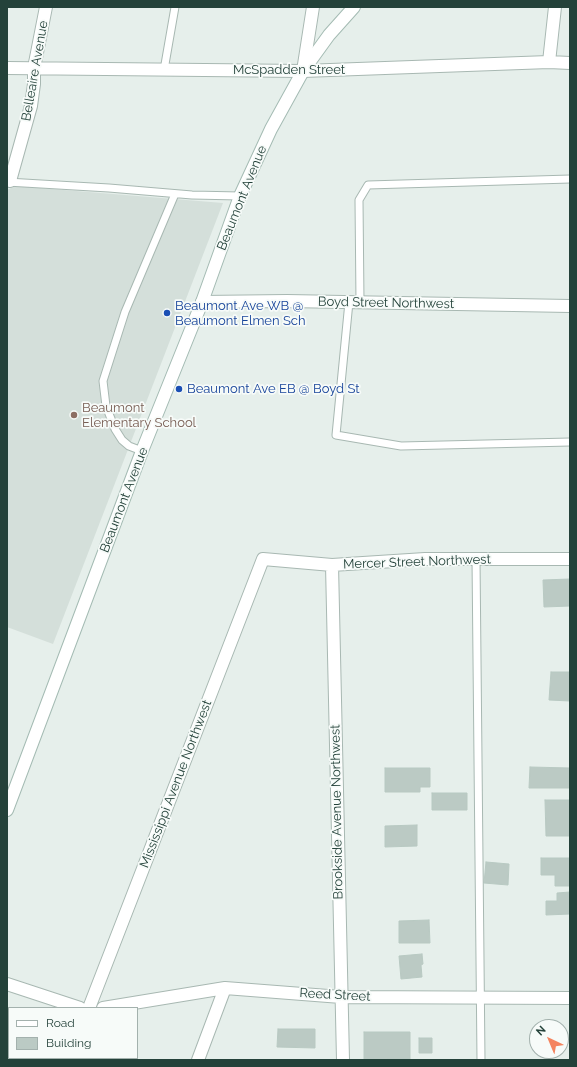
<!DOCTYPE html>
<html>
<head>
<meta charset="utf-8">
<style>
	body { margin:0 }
	#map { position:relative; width:577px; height:1067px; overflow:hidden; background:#e6efeb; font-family:Raleway,sans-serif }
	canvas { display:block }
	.frame { position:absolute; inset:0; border:8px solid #24423a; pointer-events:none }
	.legend { position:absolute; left:8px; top:1007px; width:130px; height:52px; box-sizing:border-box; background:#f7fbf9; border:1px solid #a3b1ad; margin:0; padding:5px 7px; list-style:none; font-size:12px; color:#24423a }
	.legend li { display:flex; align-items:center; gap:8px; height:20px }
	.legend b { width:20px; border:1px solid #a3b1ad }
	.north { position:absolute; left:529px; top:1019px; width:40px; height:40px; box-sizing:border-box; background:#f7fbf9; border:1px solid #a3b1ad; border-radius:50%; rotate:316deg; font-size:11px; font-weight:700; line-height:16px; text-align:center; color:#24423a }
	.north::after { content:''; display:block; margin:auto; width:14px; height:18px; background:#f4845f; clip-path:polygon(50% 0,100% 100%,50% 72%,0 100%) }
</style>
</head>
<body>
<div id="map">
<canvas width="577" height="1067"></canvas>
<div class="frame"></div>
<ul class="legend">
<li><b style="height:5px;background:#fff"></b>Road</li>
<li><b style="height:11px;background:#bbcac4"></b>Building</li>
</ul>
<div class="north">N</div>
</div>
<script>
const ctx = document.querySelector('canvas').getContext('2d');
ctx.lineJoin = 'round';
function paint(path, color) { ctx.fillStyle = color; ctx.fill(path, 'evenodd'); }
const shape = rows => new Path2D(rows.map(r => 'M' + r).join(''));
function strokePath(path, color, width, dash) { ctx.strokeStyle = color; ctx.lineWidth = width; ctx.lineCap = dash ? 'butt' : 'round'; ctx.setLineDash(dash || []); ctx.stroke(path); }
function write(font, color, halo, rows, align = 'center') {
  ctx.font = font + ' Raleway,sans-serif'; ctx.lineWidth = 3.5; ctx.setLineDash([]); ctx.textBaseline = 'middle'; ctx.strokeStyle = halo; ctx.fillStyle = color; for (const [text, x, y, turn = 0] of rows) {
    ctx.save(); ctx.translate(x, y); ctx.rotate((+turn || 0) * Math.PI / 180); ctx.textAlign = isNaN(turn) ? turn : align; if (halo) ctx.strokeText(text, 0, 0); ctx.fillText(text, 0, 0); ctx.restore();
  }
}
const built = shape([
	[15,186,223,203,53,644,7,627,7,190]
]);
const building = shape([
	[570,579,570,606,544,607,543,580,570,579],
	[551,672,570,672,570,701,549,700,551,672],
	[530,767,570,768,570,788,529,788,530,767],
	[385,768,430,768,430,787,420,787,420,792,385,792,385,768],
	[432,793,467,793,467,810,432,810,432,793],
	[545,800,570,800,570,836,546,836,545,800],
	[417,825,417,846,385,847,385,826,417,825],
	[541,858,570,858,570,886,555,886,555,875,541,875,541,858],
	[486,862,509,864,508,885,484,883,486,862],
	[570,892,570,914,546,915,546,901,557,901,557,893,570,892],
	[429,920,430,943,399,943,399,921,429,920],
	[422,954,423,964,421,965,422,977,401,979,399,956,422,954],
	[278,1029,315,1029,315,1048,277,1047,278,1029],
	[364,1032,410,1032,410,1059,364,1060,364,1032],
	[419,1038,432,1038,432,1053,419,1053,419,1038]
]);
const lane = shape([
	[164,70,175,7],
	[7,182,109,188,192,195,240,196],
	[349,302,336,435,401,446,570,442],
	[360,302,359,200,368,185,570,179],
	[142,451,129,446,122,440,115,429,106,406,103,381,125,312,175,194],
	[476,559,481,1060]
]);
const street = shape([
	[549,62,555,7],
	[7,68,303,71,549,62,570,63],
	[303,71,313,7],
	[10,181,31,106,34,84,34,68,46,7],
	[202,302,287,301,570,306],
	[332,565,343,1060],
	[7,984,80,1008],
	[89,1008,263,559,332,565,425,559,570,559],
	[103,1008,225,988,341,997,570,998],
	[68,1060,69,1058],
	[198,1060,225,988]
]);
const secondary = shape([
	[7,810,142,451,202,302,240,196,271,129,303,71,329,35,354,7]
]);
const markers = [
	[167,313,4,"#1a4fb4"],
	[179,389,4,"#1a4fb4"],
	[74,415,4,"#8d6e63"]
];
const streetNames = [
	["McSpadden Street",289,70],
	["Belleaire Avenue",35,71,-80],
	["Beaumont Avenue",242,198,-68],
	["Boyd Street Northwest",386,303,1],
	["Beaumont Avenue",124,500,-69],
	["Mercer Street Northwest",417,562,-2],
	["Mississippi Avenue Northwest",176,784,-69],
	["Brookside Avenue Northwest",337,812,-91],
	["Reed Street",335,995,3]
];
const transitNames = [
	["Beaumont Ave WB @",175,306],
	["Beaumont Elmen Sch",175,321],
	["Beaumont Ave EB @ Boyd St",187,389]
];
const educationNames = [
	["Beaumont",82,408],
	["Elementary School",82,423]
];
paint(built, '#d4dfda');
paint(building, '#bbcac4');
strokePath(building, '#b8c9c2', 1);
strokePath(lane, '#a8b8b2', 9);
strokePath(street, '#a8b8b2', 14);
strokePath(secondary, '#a4bbb3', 14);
strokePath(lane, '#fff', 7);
strokePath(street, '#fff', 12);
strokePath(secondary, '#fff', 12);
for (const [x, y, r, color] of markers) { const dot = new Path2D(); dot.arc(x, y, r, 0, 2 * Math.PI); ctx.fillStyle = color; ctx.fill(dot); strokePath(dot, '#f7fbf9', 1.5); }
write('13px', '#24423a', '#f7fbf9', streetNames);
write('13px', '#164399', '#f7fbf9', transitNames, 'left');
write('13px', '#785e54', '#f7fbf9', educationNames, 'left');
</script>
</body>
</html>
